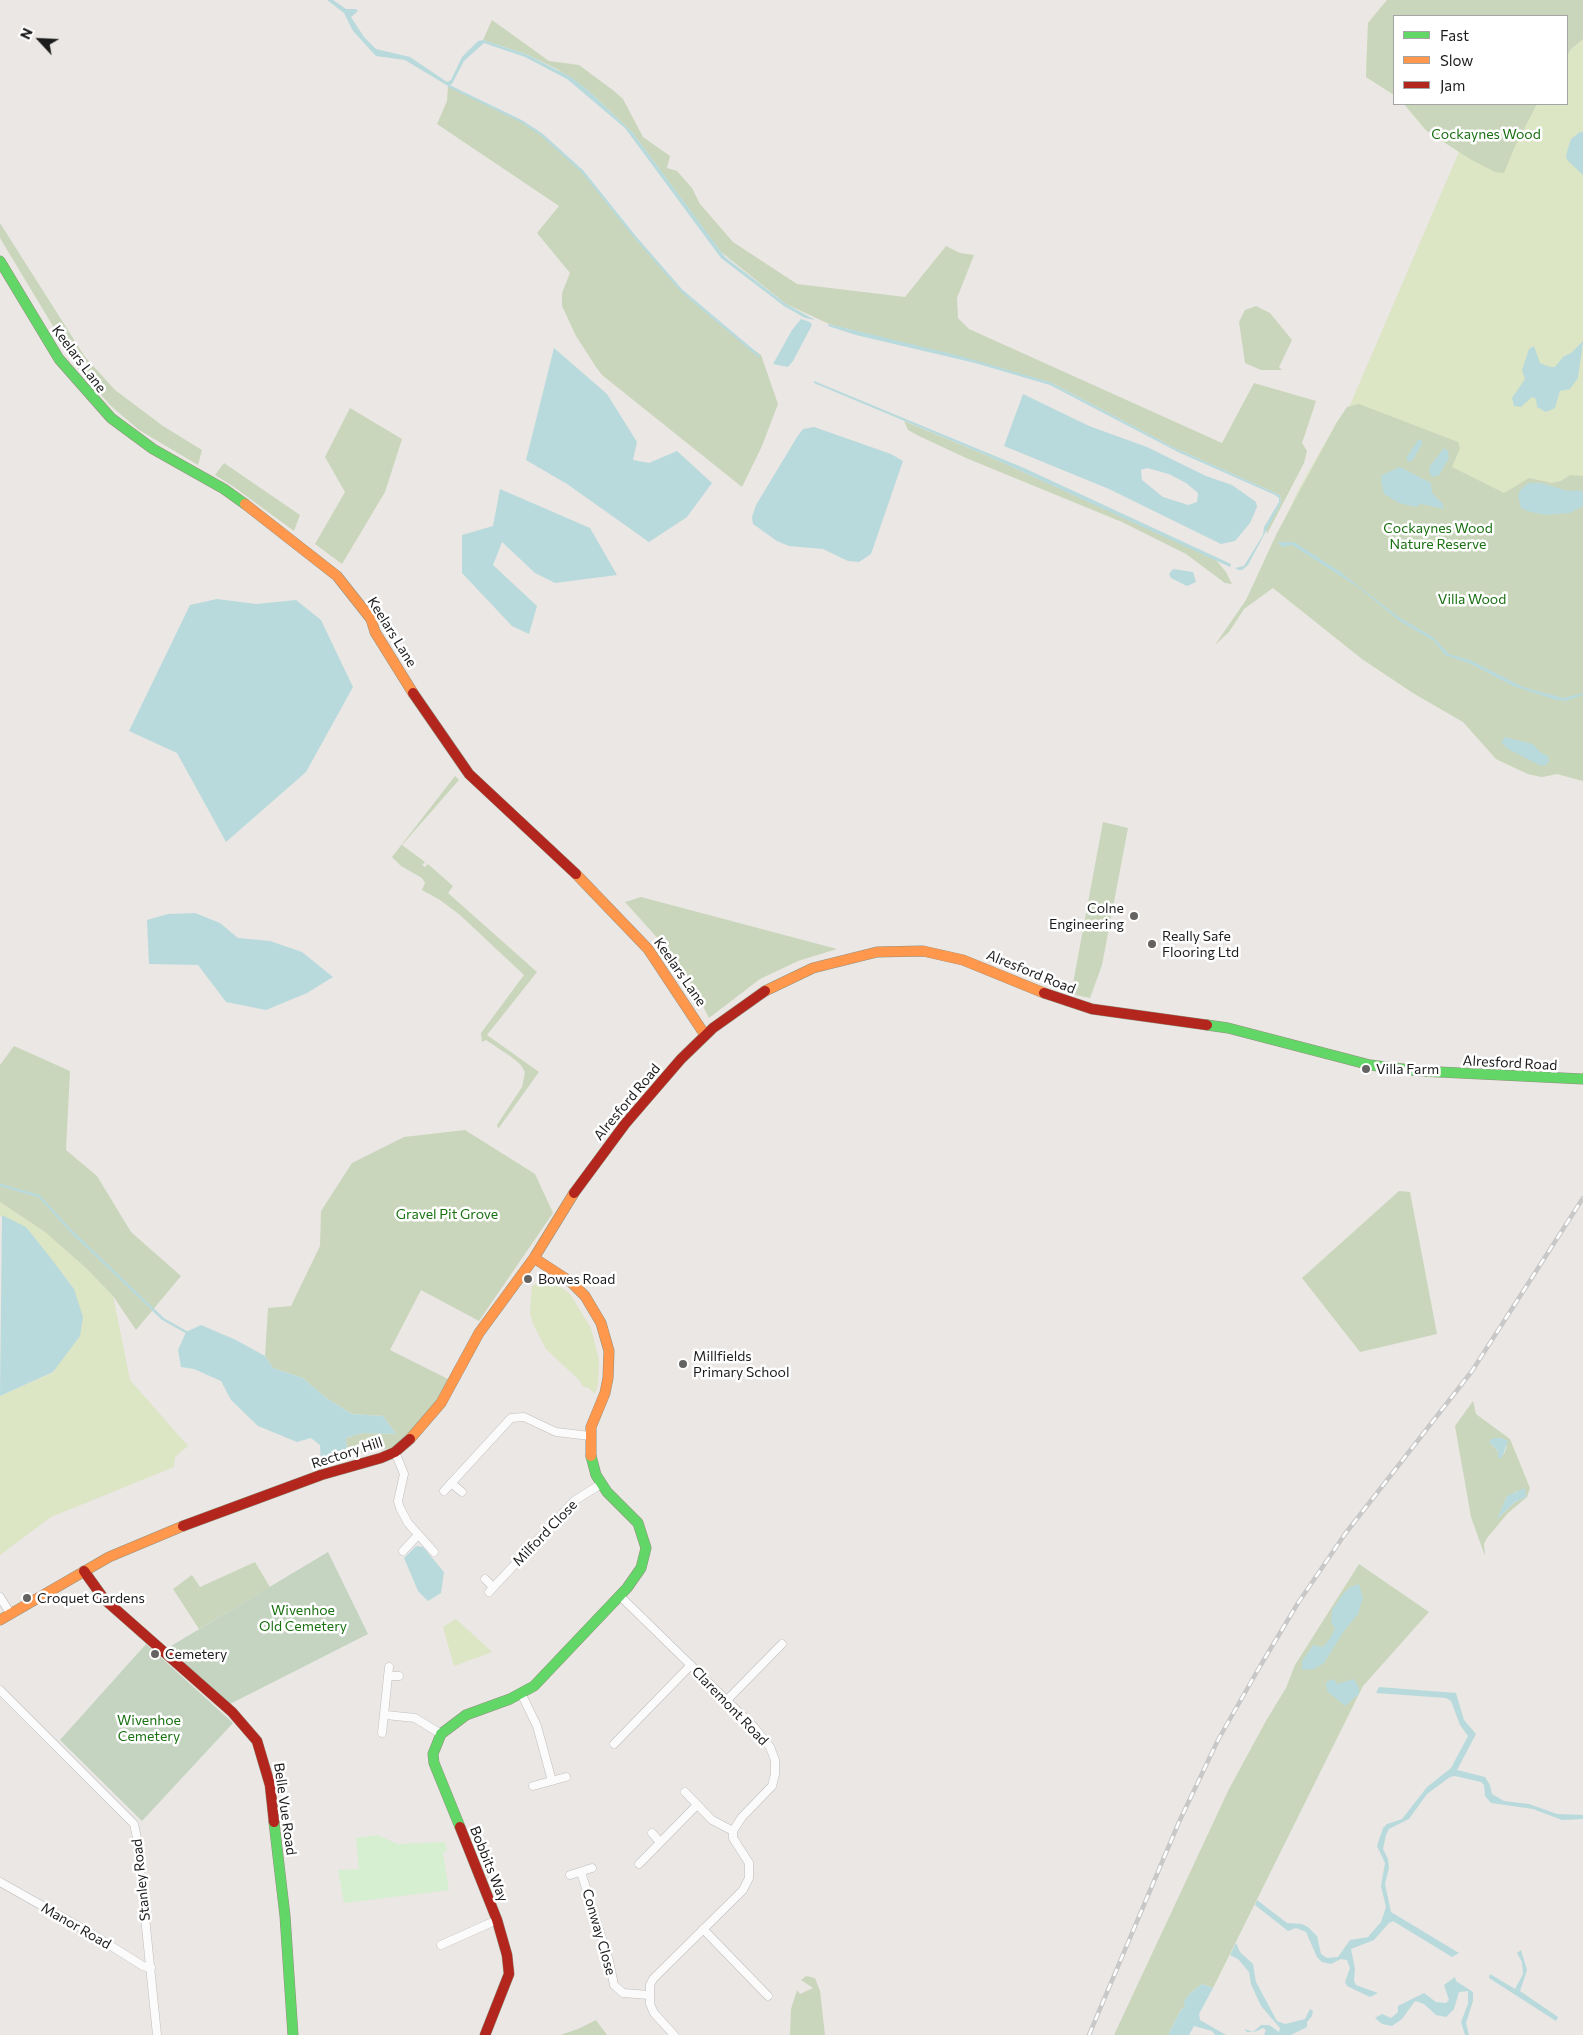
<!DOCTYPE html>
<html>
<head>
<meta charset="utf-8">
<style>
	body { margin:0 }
	#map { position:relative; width:1583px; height:2035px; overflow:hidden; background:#eae7e4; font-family:Commissioner,sans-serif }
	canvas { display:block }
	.legend { position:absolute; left:1393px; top:15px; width:175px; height:90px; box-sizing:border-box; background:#fff; border:1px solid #a4a4a4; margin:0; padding:6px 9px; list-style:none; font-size:15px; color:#1c1c1c }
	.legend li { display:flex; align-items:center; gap:10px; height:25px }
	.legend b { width:25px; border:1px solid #a4a4a4 }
	.north { position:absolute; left:15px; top:15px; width:50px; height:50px; -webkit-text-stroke:4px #fff; paint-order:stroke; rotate:295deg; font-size:14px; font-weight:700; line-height:20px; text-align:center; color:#1c1c1c }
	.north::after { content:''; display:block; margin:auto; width:18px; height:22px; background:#1c1c1c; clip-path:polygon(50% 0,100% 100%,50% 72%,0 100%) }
</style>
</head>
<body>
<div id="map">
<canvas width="1583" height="2035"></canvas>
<ul class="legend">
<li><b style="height:6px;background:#63d668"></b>Fast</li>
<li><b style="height:6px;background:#ff974d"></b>Slow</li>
<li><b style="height:6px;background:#b3261e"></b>Jam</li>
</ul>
<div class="north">N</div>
</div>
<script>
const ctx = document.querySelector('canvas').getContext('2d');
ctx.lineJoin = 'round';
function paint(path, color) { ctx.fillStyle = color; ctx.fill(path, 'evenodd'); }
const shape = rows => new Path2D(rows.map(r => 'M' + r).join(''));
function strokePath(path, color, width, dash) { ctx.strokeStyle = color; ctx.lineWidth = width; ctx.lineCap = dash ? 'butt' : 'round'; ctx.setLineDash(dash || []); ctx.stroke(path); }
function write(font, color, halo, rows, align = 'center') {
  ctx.font = font + ' Commissioner,sans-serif'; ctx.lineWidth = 5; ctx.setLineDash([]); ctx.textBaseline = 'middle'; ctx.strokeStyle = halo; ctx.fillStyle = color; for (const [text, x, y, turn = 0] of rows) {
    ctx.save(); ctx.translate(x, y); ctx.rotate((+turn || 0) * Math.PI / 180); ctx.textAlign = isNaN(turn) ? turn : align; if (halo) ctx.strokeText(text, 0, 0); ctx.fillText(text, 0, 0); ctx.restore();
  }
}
const grass = shape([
	[1387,0,1583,0,1583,781,1557,774,1542,777,1528,774,1496,759,1465,723,1413,693,1362,659,1258,576,1300,487,1337,422,1350,405,1459,152,1424,129,1404,104,1567,104,1567,16,1394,16,1394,95,1366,77,1368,23],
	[0,1202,45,1232,86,1268,113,1296,130,1380,188,1446,175,1457,174,1467,51,1517,0,1555,0,1396,54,1372,74,1289,26,1227,0,1216],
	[552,1280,570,1294,591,1328,599,1360,598,1384,595,1394,589,1388,583,1387,580,1381,546,1349,533,1324,530,1313,532,1286,537,1283],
	[456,1619,492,1652,454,1666,443,1627]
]);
const forest = shape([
	[1387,0,1583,0,1583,39,1571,49,1567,56,1567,16,1394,16,1394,95,1366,77,1368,23],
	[492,20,549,61,579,65,614,91,623,99,643,137,670,156,667,168,677,171,692,188,700,204,733,242,797,284,905,297,946,246,960,253,974,255,957,298,958,318,969,329,1222,443,1254,383,1316,401,1302,443,1307,451,1304,463,1267,534,1266,529,1281,503,1280,495,1175,448,1050,382,829,324,786,304,721,252,632,132,589,91,557,69,526,54,483,40],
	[448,86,521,121,541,134,583,172,635,237,690,299,729,332,761,355,778,404,762,446,742,487,602,375,596,367,576,336,562,306,562,293,570,273,537,233,559,206,437,124,447,101],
	[1404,104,1537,104,1515,146,1504,173,1495,172,1470,159,1427,131],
	[0,223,85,357,115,390,163,426,202,450,198,465,139,430,111,406,87,379,74,361,0,238],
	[1256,306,1270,313,1292,340,1279,367,1282,370,1261,370,1245,363,1239,322,1245,310],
	[1359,404,1458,442,1460,448,1452,467,1504,493,1529,478,1552,483,1561,481,1570,475,1583,476,1583,781,1557,774,1542,777,1528,774,1496,759,1463,722,1413,693,1362,659,1273,588,1244,609,1229,632,1215,645,1246,600,1277,533,1337,422,1347,407],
	[350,408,402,439,385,492,342,564,315,544,345,492,325,457],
	[904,421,988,456,1215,559,1226,572,1232,584,1225,583,1186,554,1122,522,966,458,919,436,908,430],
	[224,463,300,515,294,531,234,487,215,475],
	[455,776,459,780,402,845,425,862,422,865,425,867,428,864,453,886,448,893,537,972,487,1035,539,1072,498,1129,497,1125,522,1087,525,1072,520,1064,510,1056,486,1040,482,1042,481,1033,524,975,460,915,440,900,422,890,425,883,422,878,401,866,392,857],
	[1103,822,1128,828,1102,965,1090,998,1071,994],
	[641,897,837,949,798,961,760,979,709,1018,692,985,670,952,625,902],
	[14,1046,70,1071,66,1150,97,1176,131,1232,181,1276,136,1330,113,1296,86,1268,45,1232,0,1202,0,1065],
	[465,1130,535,1174,553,1213,479,1321,421,1290,390,1350,448,1379,433,1407,414,1433,391,1448,347,1455,346,1438,363,1433,396,1434,383,1416,352,1414,325,1397,303,1378,273,1368,265,1356,268,1308,291,1306,320,1246,321,1211,352,1163,404,1137],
	[1399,1191,1410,1192,1437,1334,1360,1352,1302,1278],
	[1473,1401,1476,1414,1510,1439,1530,1488,1527,1497,1508,1513,1487,1538,1484,1544,1485,1556,1471,1517,1455,1426],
	[1489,1442,1507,1446,1504,1454,1498,1455,1498,1451],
	[1517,1491,1526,1497,1515,1502,1498,1518,1506,1498],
	[255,1562,270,1587,199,1629,173,1589,192,1575,200,1587],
	[1359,1564,1429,1612,1363,1686,1213,1988,1202,1984,1189,1994,1185,2006,1180,2011,1168,2035,1114,2035,1229,1789,1267,1719,1286,1688,1295,1665],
	[806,1976,815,1978,820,1991,825,2035,790,2035,791,2009,797,1990,800,1994,813,1988,801,1980],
	[596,2020,607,2035,560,2035,578,2029]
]);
const cemetery = shape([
	[328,1552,368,1634,230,1704,166,1649],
	[146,1644,233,1723,142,1821,60,1740]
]);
const park = shape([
	[378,1835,397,1844,445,1842,447,1850,443,1853,449,1890,344,1903,338,1870,359,1869,356,1838]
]);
const water = shape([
	[327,0,333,0,346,9,356,9,358,11,351,17,364,37,376,49,410,57,447,82,451,80,462,57,478,41,483,40,526,54,571,77,589,91,632,132,725,257,786,304,815,320,805,318,784,306,721,258,625,128,567,79,525,57,484,43,464,61,452,84,448,86,405,60,376,56,353,31,344,13],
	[1580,132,1583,132,1583,175,1567,160,1566,155,1571,139],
	[801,319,810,322,812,325,793,361,788,367,773,364,792,330],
	[829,324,960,356,1050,382,1175,448,1280,495,1281,503,1248,565,1242,570,1239,570,1235,568,1244,566,1263,535,1264,527,1279,502,1279,498,1275,495,1178,452,1050,385,975,363,856,335,828,326],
	[1583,341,1578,378,1570,389,1560,391,1555,408,1546,412,1537,407,1536,399,1532,397,1521,407,1514,406,1512,398,1525,379,1522,370,1529,349,1534,346,1540,363,1550,367,1555,367,1563,357,1571,353],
	[554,348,607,394,637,442,633,460,649,463,677,451,712,483,687,517,649,542,567,484,526,460],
	[814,381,1024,468,1231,564,1230,567,988,456,814,383],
	[1023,394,1089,426,1147,447,1206,476,1232,485,1256,502,1257,507,1250,523,1235,541,1221,544,1109,489,1004,446],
	[1147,468,1169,474,1186,483,1198,493,1197,502,1188,505,1163,497,1142,480,1141,470],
	[814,427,891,454,903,461,871,554,859,562,848,561,823,549,789,546,777,541,753,524,752,517,756,505,797,437,803,429],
	[1418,440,1422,440,1422,444,1413,460,1408,462,1406,458],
	[1444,448,1448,451,1449,458,1439,475,1432,477,1429,472,1430,466],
	[1400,467,1431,483,1432,493,1443,504,1444,509,1421,504,1416,507,1399,503,1384,494,1381,481,1382,475],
	[1528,483,1541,483,1568,491,1580,490,1583,493,1583,506,1570,513,1545,515,1527,511,1521,508,1518,496,1520,490],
	[500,489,590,528,617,575,555,583,535,573,502,542,493,565,537,606,529,634,512,626,462,573,462,535,493,526],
	[1279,542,1294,542,1339,571,1400,618,1433,637,1449,654,1470,660,1523,687,1563,698,1583,693,1583,695,1566,701,1556,700,1513,686,1471,664,1445,655,1434,641,1401,622,1358,587,1292,545,1283,547,1278,544],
	[1173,569,1193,572,1196,582,1187,586,1171,578,1169,574],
	[217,599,256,604,296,600,321,620,353,687,306,772,226,842,177,753,129,731,190,605],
	[1505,737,1533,744,1540,752,1548,756,1549,761,1546,765,1541,766,1508,749,1501,742],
	[195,913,220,923,238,938,270,941,302,952,333,977,307,993,266,1010,226,1002,198,965,149,964,147,920,168,914],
	[2,1215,26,1227,50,1257,74,1289,83,1317,80,1336,53,1372,0,1396],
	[201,1325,236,1340,265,1356,273,1368,303,1378,325,1397,352,1414,383,1416,396,1434,363,1433,346,1438,347,1455,321,1464,320,1445,311,1438,297,1442,258,1426,231,1400,221,1381,194,1369,181,1367,178,1350,186,1332],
	[1492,1438,1502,1438,1508,1441,1502,1458,1498,1458,1498,1451,1489,1442],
	[1525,1488,1526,1497,1515,1502,1497,1519,1507,1496],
	[416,1546,423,1547,444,1572,441,1593,428,1601,418,1591,404,1558],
	[1359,1584,1363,1598,1358,1614,1344,1631,1324,1663,1314,1669,1302,1670,1302,1661,1313,1645,1323,1647,1330,1638,1335,1629,1331,1622,1332,1610,1343,1594,1350,1587],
	[1334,1679,1337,1684,1354,1679,1359,1688,1359,1694,1345,1706,1327,1691,1326,1682],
	[1379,1687,1456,1693,1464,1720,1476,1734,1457,1770,1485,1777,1490,1785,1492,1794,1504,1801,1529,1804,1557,1814,1583,1815,1583,1819,1562,1820,1533,1809,1491,1803,1485,1796,1484,1785,1481,1782,1455,1776,1450,1777,1427,1794,1409,1819,1389,1829,1386,1835,1383,1849,1388,1859,1389,1868,1385,1884,1391,1912,1459,1953,1452,1957,1393,1921,1389,1923,1374,1940,1351,1949,1355,1969,1354,1981,1356,1985,1378,1993,1370,1997,1347,1986,1345,1982,1350,1968,1347,1960,1341,1959,1331,1964,1322,1962,1317,1957,1306,1932,1296,1928,1288,1931,1255,1905,1257,1900,1287,1923,1302,1924,1308,1927,1317,1936,1321,1954,1327,1958,1338,1957,1350,1940,1368,1937,1381,1922,1386,1907,1381,1886,1385,1863,1377,1846,1383,1828,1387,1824,1402,1819,1427,1787,1451,1768,1468,1736,1460,1725,1451,1701,1446,1698,1376,1693],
	[1236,1943,1240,1952,1253,1964,1256,1982,1277,2021,1285,2024,1305,2019,1310,2009,1313,2011,1312,2016,1307,2022,1307,2027,1291,2035,1264,2035,1266,2030,1263,2028,1257,2031,1253,2032,1247,2032,1244,2029,1253,2032,1261,2025,1269,2025,1279,2032,1280,2028,1261,2006,1251,1984,1249,1972,1238,1959,1230,1955],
	[1521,1950,1527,1970,1520,1991,1558,2017,1556,2021,1489,1978,1490,1974,1515,1989,1523,1974,1522,1962,1517,1953],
	[1455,1977,1456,1981,1473,1992,1473,2001,1466,2023,1469,2035,1465,2035,1461,2022,1468,2004,1468,1991,1459,1992,1454,2009,1446,2017,1436,2015,1424,2004,1415,2001,1402,2019,1392,2026,1382,2024,1375,2018,1382,2014,1391,2018,1398,2012,1398,2006,1424,1993,1436,2002,1446,2003,1449,2000,1444,1985],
	[1202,1984,1213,1988,1199,2014,1200,2020,1226,2035,1215,2035,1212,2031,1194,2026,1189,2035,1168,2035,1180,2011,1185,2006,1184,2001,1189,1994]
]);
const stream = shape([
	[449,86,521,121,541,134,583,172,635,237,682,291,759,356],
	[0,1185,39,1196,72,1232,163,1319,186,1332]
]);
const street = shape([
	[395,1452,404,1474,398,1501,400,1508,408,1523,434,1552],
	[451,1483,462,1492],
	[444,1491,511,1418,524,1417,556,1432,590,1436],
	[403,1551,418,1535],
	[485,1579,493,1587],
	[489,1592,574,1501,601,1484],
	[620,1596,754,1727,770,1747,775,1760,775,1774,772,1786,742,1817,733,1831,733,1838,749,1863,749,1878,743,1890,653,1979,650,1985,650,2004,654,2013,674,2035],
	[0,1597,10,1613],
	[389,1676,399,1676],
	[0,1690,134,1824,137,1838,157,2035],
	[521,1693,537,1726,552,1781],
	[727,1700,782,1644],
	[386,1715,415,1718,441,1734],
	[382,1733,389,1667],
	[614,1744,691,1665],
	[533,1786,566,1777],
	[685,1792,712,1820,733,1831],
	[652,1833,660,1842],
	[639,1864,697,1805],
	[581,1872,609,1961,614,1985,623,1993,649,1995],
	[570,1875,592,1868],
	[0,1882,92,1934,143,1966,151,1968],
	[703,1929,768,1996],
	[441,1945,497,1920]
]);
const fast = shape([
	[0,261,59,359,111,418,153,449,224,489,245,504],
	[1207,1025,1228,1028,1370,1065,1419,1071,1583,1079],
	[274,1822,285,1916,293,2035],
	[460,1827,434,1763,433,1754,441,1734,466,1715,510,1699,534,1686,627,1588,641,1568,646,1548,638,1523,607,1492,596,1475,591,1456]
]);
const slow = shape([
	[245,504,337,576,371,619,375,632,413,693],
	[576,874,648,949,705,1035],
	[765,991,813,968,877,952,923,951,963,960,1044,993],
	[534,1258,571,1282,585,1296,601,1323,609,1351,608,1378,605,1393,591,1427,591,1456],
	[410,1439,441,1403,479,1333,534,1258,574,1193],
	[0,1620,109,1557,183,1526]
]);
const jam = shape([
	[413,693,469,774,576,874],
	[1044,993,1092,1009,1207,1025],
	[574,1193,625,1124,681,1059,713,1028,765,991],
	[183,1526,321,1475,381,1458,395,1452,410,1439],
	[84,1571,104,1599,232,1712,257,1741,270,1785,274,1822],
	[460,1827,497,1920,507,1955,509,1974,485,2035]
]);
const rail = shape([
	[1089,2035,1179,1822,1218,1740,1259,1668,1298,1603,1345,1534,1472,1371,1583,1198]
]);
const markers = [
	[1134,916,5,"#646362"],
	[1152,944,5,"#646362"],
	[1366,1069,5,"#646362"],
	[528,1279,5,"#646362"],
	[683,1364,5,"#646362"],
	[27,1598,5,"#646362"],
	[155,1654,5,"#646362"]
];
const parkNames = [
	["Cockaynes Wood",1486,134],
	["Cockaynes Wood",1438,528],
	["Nature Reserve",1438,544],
	["Villa Wood",1472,599],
	["Gravel Pit Grove",447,1214],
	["Wivenhoe",303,1610],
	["Old Cemetery",303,1626],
	["Wivenhoe",149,1720],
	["Cemetery",149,1736]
];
const streetNames = [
	["Keelars Lane",79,359,53],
	["Keelars Lane",392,632,58],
	["Keelars Lane",680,972,55],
	["Alresford Road",1031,972,22],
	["Alresford Road",1510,1063,3],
	["Alresford Road",627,1102,-50],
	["Rectory Hill",347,1453,-18],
	["Milford Close",545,1533,-46],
	["Claremont Road",730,1706,46],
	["Belle Vue Road",285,1809,82],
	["Bobbits Way",489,1864,68],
	["Stanley Road",141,1880,-96],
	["Manor Road",76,1926,30],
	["Conway Close",599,1932,74]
];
const poiNames = [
	["Colne",1124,908,"right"],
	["Engineering",1124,924,"right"],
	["Really Safe",1162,936],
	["Flooring Ltd",1162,952],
	["Villa Farm",1376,1069],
	["Bowes Road",538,1279],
	["Millfields",693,1356],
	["Primary School",693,1372],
	["Croquet Gardens",37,1598],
	["Cemetery",165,1654]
];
paint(grass, '#dce5c4');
paint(forest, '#cad6bb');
paint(cemetery, '#c4d4c1');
paint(park, '#d6efd0');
paint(water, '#b9dadc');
strokePath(stream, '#b9dadc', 2.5);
strokePath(street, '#c0bebd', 9);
strokePath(fast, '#93907e', 11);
strokePath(slow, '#93907e', 11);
strokePath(jam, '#93907e', 11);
strokePath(street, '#fcfbfb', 8);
strokePath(fast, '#63d668', 10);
strokePath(slow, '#ff974d', 10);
strokePath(jam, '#b3261e', 10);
strokePath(rail, '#c9c8c8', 4.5);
strokePath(rail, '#fff', 2.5, [8]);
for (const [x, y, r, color] of markers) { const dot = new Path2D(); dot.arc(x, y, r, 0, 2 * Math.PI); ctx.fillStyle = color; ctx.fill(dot); strokePath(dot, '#fff', 2); }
write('14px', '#1a7112', '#fff', parkNames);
write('14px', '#1c1c1c', '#fff', streetNames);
write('14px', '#1c1c1c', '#fff', poiNames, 'left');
</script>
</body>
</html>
